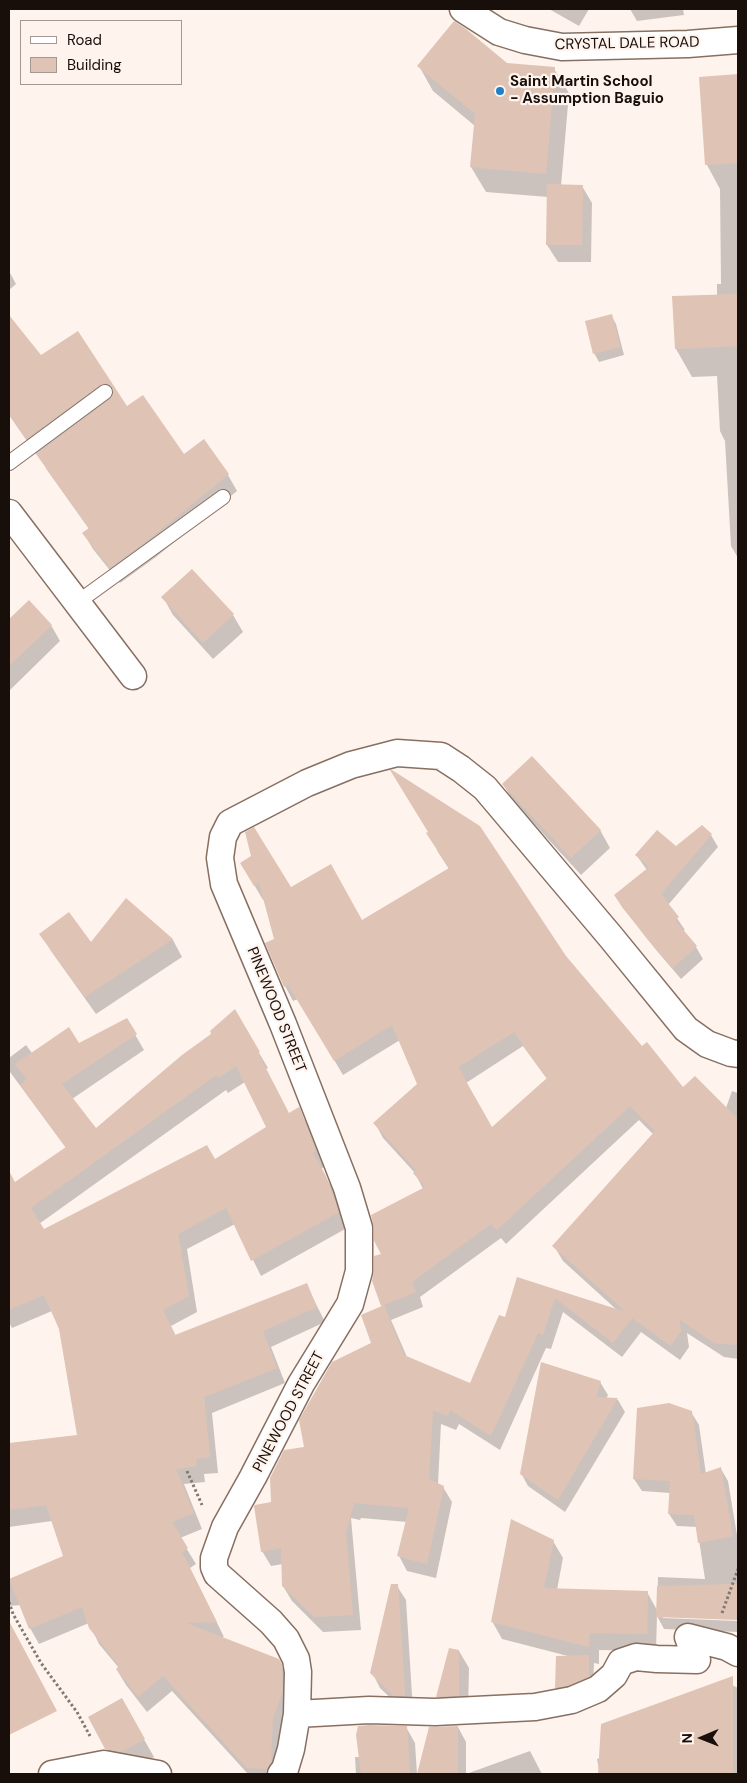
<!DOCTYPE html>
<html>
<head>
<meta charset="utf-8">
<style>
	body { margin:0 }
	#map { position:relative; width:747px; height:1783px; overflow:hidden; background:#fff3ed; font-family:"DM Sans",sans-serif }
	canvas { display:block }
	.frame { position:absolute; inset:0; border:10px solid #180f0a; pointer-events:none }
	.legend { position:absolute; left:20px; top:20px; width:162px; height:65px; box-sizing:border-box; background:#fff3ed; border:1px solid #a39892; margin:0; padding:6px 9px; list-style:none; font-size:15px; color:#180f0a }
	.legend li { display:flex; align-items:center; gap:10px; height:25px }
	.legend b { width:25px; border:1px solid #a39892 }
	.north { position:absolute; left:677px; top:1713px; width:50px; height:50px; -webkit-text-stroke:4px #fff3ed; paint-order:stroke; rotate:269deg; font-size:14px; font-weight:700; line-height:20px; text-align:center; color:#180f0a }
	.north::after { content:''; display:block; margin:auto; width:18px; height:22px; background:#180f0a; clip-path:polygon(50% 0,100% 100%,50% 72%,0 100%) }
</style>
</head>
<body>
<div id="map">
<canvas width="747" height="1783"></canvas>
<div class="frame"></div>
<ul class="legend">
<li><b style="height:6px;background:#fff"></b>Road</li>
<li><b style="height:14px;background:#dfc3b4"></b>Building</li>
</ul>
<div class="north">N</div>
</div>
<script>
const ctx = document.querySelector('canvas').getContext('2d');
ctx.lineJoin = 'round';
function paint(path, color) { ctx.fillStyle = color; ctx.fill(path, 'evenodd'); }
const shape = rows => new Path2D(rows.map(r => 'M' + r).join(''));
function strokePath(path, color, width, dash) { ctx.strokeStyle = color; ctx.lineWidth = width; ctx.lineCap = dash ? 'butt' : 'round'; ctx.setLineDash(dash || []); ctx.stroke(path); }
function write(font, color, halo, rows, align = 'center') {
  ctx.font = font + ' "DM Sans",sans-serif'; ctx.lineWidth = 4.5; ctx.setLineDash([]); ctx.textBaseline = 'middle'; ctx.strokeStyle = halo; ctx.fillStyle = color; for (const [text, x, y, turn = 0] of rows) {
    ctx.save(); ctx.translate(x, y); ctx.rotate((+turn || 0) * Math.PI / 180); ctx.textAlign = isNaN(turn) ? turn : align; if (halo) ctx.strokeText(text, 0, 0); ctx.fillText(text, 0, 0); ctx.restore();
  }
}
const shadow = shape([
	[549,9,589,9,579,26],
	[630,9,683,9,684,15,637,21],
	[506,64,554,69,569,93,561,186,582,186,592,203,591,262,558,262,547,245,548,197,486,192,471,167,475,126,433,91,419,66],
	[738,76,738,558,731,546,725,441,720,431,717,376,692,377,676,349,674,298,717,296,717,284,721,284,720,189,707,165,701,78],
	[9,271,16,284,9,290],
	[611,315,616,324,624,355,599,362,594,353],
	[9,317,41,356,78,333,127,408,184,455,203,441,228,475,237,491,156,557,120,583,93,549,84,534,89,529,47,470,38,453,36,454,9,415],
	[163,597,233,615,243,632,213,659,173,615],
	[29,602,51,625,60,641,9,691,9,621],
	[503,784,600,830,610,848,581,875,513,801],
	[711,835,718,847,668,905,685,930,682,931,696,947,703,959,681,979,657,951,622,907,615,896,647,870,637,856,676,848],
	[436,849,565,957,642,1048,683,1089,726,1108,732,1091,738,1093,738,1359,724,1357,687,1333,689,1347,680,1360,641,1332,622,1357,563,1312,551,1349,546,1348,500,1450,459,1424,456,1430,441,1424,438,1484,443,1487,452,1502,436,1578,407,1571,399,1556,407,1522,361,1518,360,1520,351,1518,361,1630,323,1632,292,1601,283,1586,283,1564,271,1566,262,1551,273,1503,305,1448,373,1343,383,1307,382,1254,423,1189,415,1173,383,1138,375,1123,418,1084,400,1040,343,1075,298,999,293,1001,285,986,276,939,265,899,263,900,242,864,290,889,362,921,449,869],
	[523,1046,547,1079,492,1129,466,1083],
	[639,1120,654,1135,554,1246,563,1261,618,1311,518,1278,506,1319,470,1385,407,1357,391,1320,423,1307,420,1297,501,1238,506,1244],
	[126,900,173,940,182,957,96,1014,51,951,41,934,90,944],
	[234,1011,268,1068,266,1069,289,1114,298,1108,308,1126,324,1167,321,1169,335,1193,347,1228,261,1276,235,1224,187,1249,197,1312,171,1326,176,1336,306,1284,325,1322,271,1347,285,1383,212,1413,218,1473,204,1474,205,1482,184,1484,202,1529,180,1538,196,1564,190,1568,224,1637,219,1637,278,1660,290,1680,280,1774,248,1774,172,1691,147,1712,126,1685,117,1670,119,1668,99,1644,89,1623,39,1644,30,1628,21,1605,9,1606,9,1580,64,1557,52,1521,9,1527,9,1444,78,1436,60,1328,52,1311,12,1328,9,1322,9,1189,66,1148,10,1072,9,1073,9,1058,26,1045,32,1053,78,1045,126,1019,144,1050,72,1099,96,1130,213,1034],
	[245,1082,268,1127,215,1160,43,1230,39,1224,226,1090,228,1093],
	[600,1382,608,1395,606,1399,618,1400,625,1412,565,1512,528,1486,521,1473],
	[691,1412,699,1425,706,1474,721,1469,728,1481,738,1541,738,1618,663,1616,663,1618,738,1621,738,1632,664,1629,657,1616,656,1651,599,1650,599,1664,594,1663,593,1685,561,1696,556,1688,568,1656,502,1639,492,1621,553,1541,563,1558,557,1590,647,1592,657,1610,658,1577,705,1579,697,1527,677,1526,669,1514,670,1493,642,1491,634,1479],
	[397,1586,406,1600,413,1710,403,1710,380,1688,372,1672],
	[459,1651,469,1668,468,1713,448,1714,438,1697],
	[726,1682,738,1688,738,1774,600,1774,597,1759,600,1758],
	[121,1699,154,1757,132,1769,117,1766,89,1717],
	[406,1727,415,1743,417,1774,356,1774,355,1757,360,1757],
	[458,1727,466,1742,466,1774,530,1751,542,1774,418,1774,430,1728]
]);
const building = shape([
	[454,21,466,29,507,63,555,67,546,174,470,167,475,114,417,66],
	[738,74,738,163,705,165,699,77],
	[547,184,583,185,582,245,546,245],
	[738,294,738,346,675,349,672,296],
	[612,314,620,347,593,354,585,321],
	[9,315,41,355,78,331,127,406,143,395,184,454,204,439,229,474,147,541,110,568,82,533,89,528,36,454,110,399,113,395,112,387,108,384,100,385,26,439,9,414],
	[192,569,234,614,203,643,161,597],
	[29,600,52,625,9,666,9,619],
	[532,756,601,830,571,858,502,784],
	[390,770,392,770,480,826,566,956,642,1046,647,1042,683,1087,695,1076,738,1119,738,1345,714,1343,679,1319,681,1331,671,1346,632,1318,613,1343,555,1298,543,1335,538,1333,491,1436,450,1410,448,1416,433,1410,429,1479,444,1486,427,1564,397,1556,409,1508,354,1503,346,1533,353,1615,314,1617,282,1586,281,1548,261,1552,254,1506,255,1505,271,1502,270,1478,284,1450,304,1447,299,1420,332,1362,371,1343,361,1315,384,1305,404,1355,470,1383,499,1315,505,1317,517,1277,626,1312,552,1246,655,1131,630,1106,497,1230,491,1224,412,1282,416,1292,381,1306,372,1281,374,1271,374,1256,381,1254,374,1241,374,1228,371,1215,425,1187,413,1173,416,1170,373,1123,417,1084,392,1025,334,1061,288,985,284,987,265,943,274,939,259,883,254,886,240,863,251,856,245,832,254,827,291,887,331,864,362,920,449,868,426,833,428,832],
	[514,1032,547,1078,492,1127,458,1067],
	[702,825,712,834,661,894,679,917,675,920,697,946,673,968,648,940,614,895,649,867,635,855,657,830,676,846],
	[126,898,173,939,85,997,39,934,69,912,91,942],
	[235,1009,260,1052,258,1053,289,1113,299,1107,300,1108,316,1151,313,1153,326,1176,339,1212,251,1261,226,1208,178,1234,189,1296,163,1310,175,1335,307,1283,317,1307,263,1331,277,1368,204,1397,210,1457,196,1459,197,1466,176,1469,194,1513,172,1522,188,1548,182,1552,217,1622,186,1623,279,1659,282,1664,282,1693,273,1718,271,1762,267,1769,247,1768,163,1676,138,1697,116,1669,119,1666,89,1628,82,1607,29,1629,9,1579,63,1556,46,1505,9,1510,9,1443,77,1435,59,1329,44,1295,9,1310,9,1171,15,1182,66,1147,20,1085,27,1079,15,1064,69,1027,79,1043,127,1018,137,1034,62,1084,96,1128,182,1055,211,1034,210,1031],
	[236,1066,266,1127,215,1159,207,1145,44,1229,31,1208,216,1075,218,1078],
	[541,1362,601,1381,596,1397,618,1398,558,1500,520,1474],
	[669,1403,692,1411,701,1474,721,1467,733,1536,698,1543,694,1515,668,1514,670,1481,633,1479,637,1408],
	[511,1519,554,1540,544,1588,648,1591,647,1634,590,1633,589,1647,491,1622],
	[391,1584,398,1584,405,1696,394,1696,370,1673],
	[738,1584,738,1620,656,1617,657,1586],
	[9,1621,57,1711,9,1735],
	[449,1648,459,1650,459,1696,436,1697],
	[589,1655,589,1677,568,1686,555,1688,556,1656],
	[733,1676,733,1774,598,1774,601,1724],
	[122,1698,145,1739,121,1752,105,1749,88,1717],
	[369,1725,407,1726,410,1774,361,1774,356,1735,358,1726],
	[458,1726,458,1774,417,1774,429,1727]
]);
const path = shape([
	[187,1471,202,1505],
	[9,1602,13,1614,41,1663,77,1712,90,1736],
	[722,1613,738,1569]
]);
const service = shape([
	[9,463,105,392],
	[78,602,223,497]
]);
const minor = shape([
	[463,9,499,32,525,40,562,47,688,44,738,40],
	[9,513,133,676],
	[297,1714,369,1710,435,1712,535,1707,572,1700,598,1689,614,1675,621,1662,636,1657,657,1659,697,1660,688,1637,727,1647,738,1653],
	[52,1774,104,1764,158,1774],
	[281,1774,285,1769,291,1749,297,1714,298,1672,296,1659,286,1639,271,1622,217,1574,214,1567,214,1558,225,1527,253,1477,301,1384,350,1304,359,1271,359,1228,347,1188,283,1024,224,884,220,858,223,837,230,823,307,783,351,765,397,753,441,756,461,769,485,788,610,936,686,1029,707,1044,731,1053,738,1054]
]);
const markers = [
	[500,91,5,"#1c80cc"]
];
const streetNames = [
	["CRYSTAL DALE ROAD",627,44,-1],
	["PINEWOOD STREET",276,1010,68],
	["PINEWOOD STREET",289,1412,-62]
];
const poiNames = [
	["Saint Martin School",510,82],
	["- Assumption Baguio",510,99]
];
paint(shadow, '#0003');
paint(building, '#dfc3b4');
strokePath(service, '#876f61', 16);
strokePath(minor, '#876f61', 29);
strokePath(path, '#827872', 3, [2.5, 2.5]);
strokePath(service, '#fff', 14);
strokePath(minor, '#fff', 26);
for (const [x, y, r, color] of markers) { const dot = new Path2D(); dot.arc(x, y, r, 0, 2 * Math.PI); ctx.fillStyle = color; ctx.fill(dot); strokePath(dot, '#fff3ed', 2); }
write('15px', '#180f0a', '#fff3ed', streetNames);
write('bold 15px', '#180f0a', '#fff3ed', poiNames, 'left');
</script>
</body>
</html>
